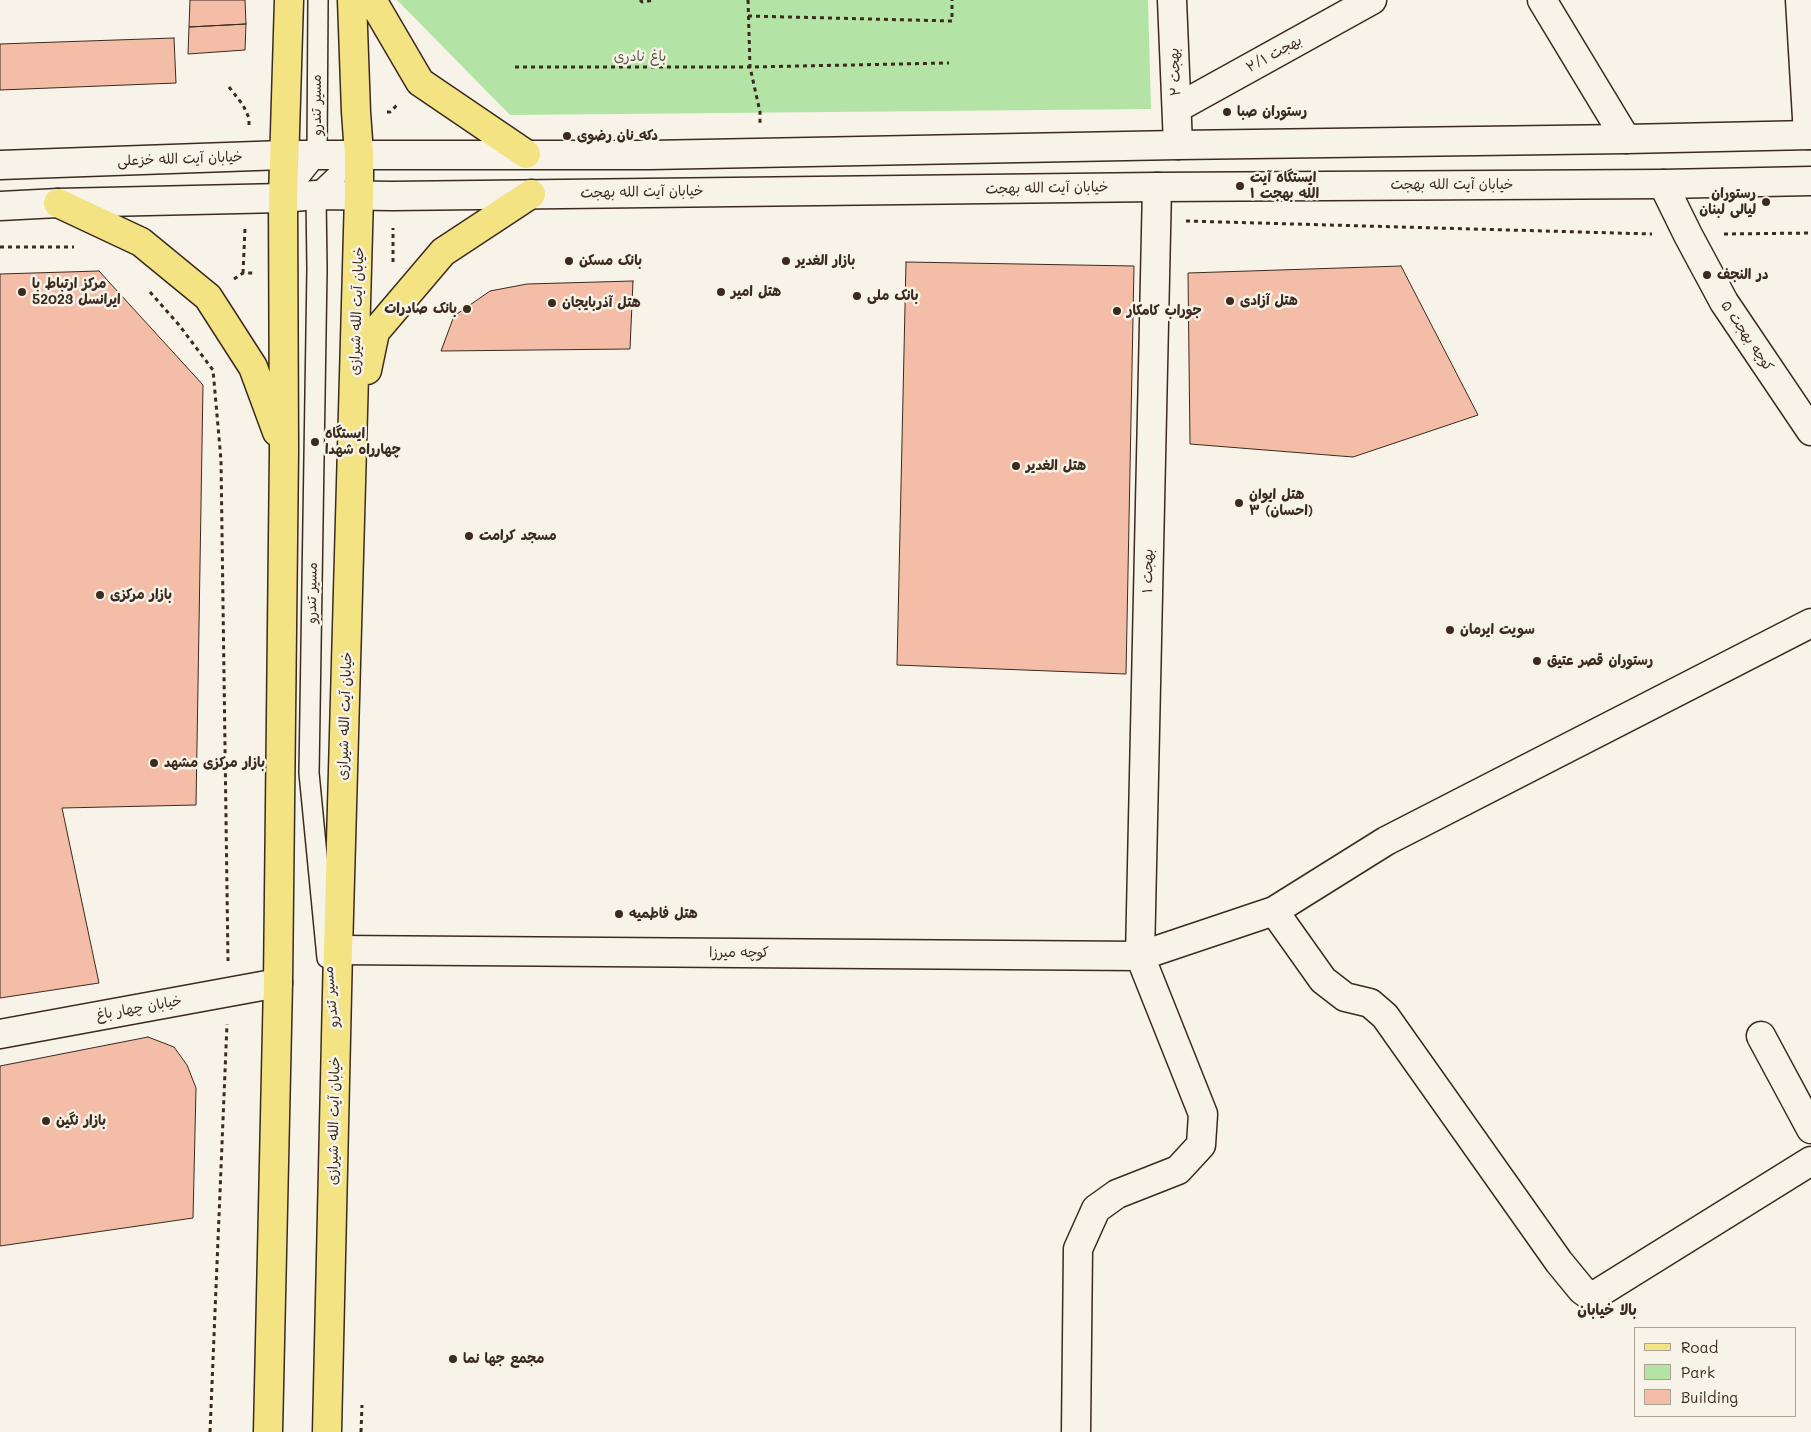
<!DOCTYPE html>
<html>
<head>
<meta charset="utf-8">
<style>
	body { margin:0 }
	#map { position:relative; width:1811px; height:1432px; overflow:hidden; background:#f7f3e8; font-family:Mali,sans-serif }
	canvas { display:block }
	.legend { position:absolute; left:1634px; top:1327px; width:162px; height:90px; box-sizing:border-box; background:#f7f3e8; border:1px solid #aca397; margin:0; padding:6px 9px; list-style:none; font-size:15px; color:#3b2a1e }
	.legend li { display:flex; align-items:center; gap:10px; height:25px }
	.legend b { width:25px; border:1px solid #aca397 }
</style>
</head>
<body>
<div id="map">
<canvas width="1811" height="1432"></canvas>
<ul class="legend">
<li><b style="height:6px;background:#f4e382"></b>Road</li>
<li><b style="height:14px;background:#b3e4a5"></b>Park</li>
<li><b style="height:14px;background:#f4bda7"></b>Building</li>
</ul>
</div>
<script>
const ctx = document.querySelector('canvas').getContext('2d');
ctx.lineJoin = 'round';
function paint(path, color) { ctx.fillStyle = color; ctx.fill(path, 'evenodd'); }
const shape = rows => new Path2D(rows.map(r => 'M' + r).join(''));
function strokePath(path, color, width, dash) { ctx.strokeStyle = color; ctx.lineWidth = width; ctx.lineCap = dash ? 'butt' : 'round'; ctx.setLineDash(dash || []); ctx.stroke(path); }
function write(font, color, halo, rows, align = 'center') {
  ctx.font = font + ' Mali,"Playpen Sans Arabic",sans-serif'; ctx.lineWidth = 5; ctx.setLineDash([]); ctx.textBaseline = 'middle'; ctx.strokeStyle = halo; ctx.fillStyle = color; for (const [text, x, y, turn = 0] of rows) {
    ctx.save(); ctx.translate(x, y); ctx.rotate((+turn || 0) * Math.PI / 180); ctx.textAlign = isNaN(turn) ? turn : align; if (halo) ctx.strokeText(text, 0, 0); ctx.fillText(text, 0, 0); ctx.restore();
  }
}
const green = shape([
	[397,0,1148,0,1151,109,510,115]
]);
const building = shape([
	[190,0,245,0,246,24,189,27,190,0],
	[246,24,245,50,188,54,189,27,246,24],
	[174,38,176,83,0,90,0,44,174,38],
	[906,262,1134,266,1126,674,897,665,906,262],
	[1401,266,1478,415,1353,457,1190,444,1188,273,1401,266],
	[99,271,203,385,196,805,62,808,99,983,0,998,0,274,99,271],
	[633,281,630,349,441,351,454,316,490,291,527,284,633,281],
	[148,1037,174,1047,187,1065,196,1088,193,1218,0,1246,0,1066,148,1037]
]);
const path = shape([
	[640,0,642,2,655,0],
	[748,0,750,67,760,112,760,123],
	[748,16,952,21,952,0],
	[515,67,750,67,949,63],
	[229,87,243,105,249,118,249,125],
	[387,112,390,112,399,103],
	[1186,221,1652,234],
	[1724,234,1811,233],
	[0,247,74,247],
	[393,262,393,228],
	[243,273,245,229],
	[234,279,243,273,253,273],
	[150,292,179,325,213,370,221,460,228,961],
	[210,1432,227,1024],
	[361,1432,362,1405]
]);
const lane = shape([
	[283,198,317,155,318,0],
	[327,958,309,773,317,269,316,195,359,154]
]);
const street = shape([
	[1172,0,1178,145],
	[1542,0,1626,139],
	[1800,0,1808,135],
	[1177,108,1372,0],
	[1663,184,1688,235,1724,302,1811,431],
	[1274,911,1323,980,1345,997,1370,1003,1385,1016,1559,1262,1582,1290,1589,1295,1597,1294,1811,1161],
	[338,950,1140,956,1274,911,1386,841,1811,623],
	[0,1034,278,983],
	[1761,1036,1811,1129],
	[1076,1432,1078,1249,1096,1209,1117,1194,1178,1170,1201,1145,1203,1114,1140,956,1157,187]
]);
const secondary = shape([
	[0,165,284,155,650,155,1178,145,1626,139,1811,135],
	[0,206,58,203,283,198,316,195,393,196,1157,187,1663,184,1811,181]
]);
const primary = shape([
	[372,0,420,82,526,154],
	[58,203,141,242,208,297,253,367,277,432],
	[367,370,375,332,443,252,531,194],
	[268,1432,278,983,284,451,283,198,289,0],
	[327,1432,338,950,359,196,359,154,356,112,352,0]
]);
const markers = [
	[1227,112,5,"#3b2a1e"],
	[567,136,5,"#3b2a1e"],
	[1240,186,5,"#3b2a1e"],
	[1766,202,5,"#3b2a1e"],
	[569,261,5,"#3b2a1e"],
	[786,261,5,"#3b2a1e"],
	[1707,275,5,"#3b2a1e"],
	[22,292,5,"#3b2a1e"],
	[721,292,5,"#3b2a1e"],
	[857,296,5,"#3b2a1e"],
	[1230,301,5,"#3b2a1e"],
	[552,303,5,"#3b2a1e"],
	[467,309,5,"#3b2a1e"],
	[1117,311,5,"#3b2a1e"],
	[315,442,5,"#3b2a1e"],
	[1016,466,5,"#3b2a1e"],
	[1239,503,5,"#3b2a1e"],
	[469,536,5,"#3b2a1e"],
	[100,595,5,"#3b2a1e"],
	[1450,630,5,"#3b2a1e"],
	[1537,661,5,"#3b2a1e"],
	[154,763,5,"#3b2a1e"],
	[619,914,5,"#3b2a1e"],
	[46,1121,5,"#3b2a1e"],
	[453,1359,5,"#3b2a1e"]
];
const streetNames = [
	["بهجت ۲/۱",1274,54,-29],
	["بهجت ۲",1175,72,-92],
	["مسیر تندرو",317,105,-90],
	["خیابان آیت الله خزعلی",180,159,-2],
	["خیابان آیت الله بهجت",1452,185],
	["خیابان آیت الله بهجت",1047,188,-1],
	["خیابان آیت الله بهجت",642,192,-1],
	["خیابان آیت الله شیرازی",357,311,-88],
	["کوچه بهجت ۵",1747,336,56],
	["بهجت ۱",1148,571,-89],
	["مسیر تندرو",312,593,-89],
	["خیابان آیت الله شیرازی",345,716,-88],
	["کوچه میرزا",739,953],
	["مسیر تندرو",331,997,-95],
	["خیابان چهار باغ",139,1008,-10],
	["خیابان آیت الله شیرازی",334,1121,-89]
];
const parkNames = [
	["باغ نادری",640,57]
];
const poiNames = [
	["رستوران صبا",1237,112],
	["دکه نان رضوی",577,136],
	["ایستگاه آیت",1250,178],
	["الله بهجت ۱",1250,194],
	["رستوران",1756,194,"right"],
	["لیالی لبنان",1756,210,"right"],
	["بانک مسکن",579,261],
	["بازار الغدير",796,261],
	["در النجف",1717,275],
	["مرکز ارتباط با",32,284],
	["ایرانسل 52023",32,300],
	["هتل امیر",731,292],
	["بانک ملی",867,296],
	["هتل آزادی",1240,301],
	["هتل آذربایجان",562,303],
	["بانک صادرات",457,309,"right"],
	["جوراب کامکار",1127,311],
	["ایستگاه",325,434],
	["چهارراه شهدا",325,450],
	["هتل الغدیر",1026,466],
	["هتل ایوان",1249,495],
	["۳ (احسان)",1249,511],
	["مسجد کرامت",479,536],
	["بازار مرکزی",110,595],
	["سویت ایرمان",1460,630],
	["رستوران قصر عتیق",1547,661],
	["بازار مرکزی مشهد",164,763],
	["هتل فاطمیه",629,914],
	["بازار نگین",56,1121],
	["مجمع جها نما",463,1359]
];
const neighbourhoodNames = [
	["بالا خیابان",1607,1310]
];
paint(green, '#b3e4a5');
paint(building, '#f4bda7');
strokePath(building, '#3b2a1e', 1);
strokePath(lane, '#3b2a1e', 22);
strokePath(street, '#3b2a1e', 31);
strokePath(secondary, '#3b2a1e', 31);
strokePath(primary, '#3b2a1e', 31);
strokePath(path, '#3b2a1e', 3, [4, 4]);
strokePath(lane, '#f7f3e8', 19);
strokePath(street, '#f7f3e8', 28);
strokePath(secondary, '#f7f3e8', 28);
strokePath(primary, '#f4e382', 28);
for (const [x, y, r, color] of markers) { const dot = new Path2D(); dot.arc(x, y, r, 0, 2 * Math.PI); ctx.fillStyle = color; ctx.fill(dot); strokePath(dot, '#f7f3e8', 2); }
write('14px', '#3b2a1e', '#f7f3e8', streetNames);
write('14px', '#595840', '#f7f3e8', parkNames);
write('bold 14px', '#3b2a1e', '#f7f3e8', poiNames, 'left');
write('bold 15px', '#3b2a1e', '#f7f3e8', neighbourhoodNames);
</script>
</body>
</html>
